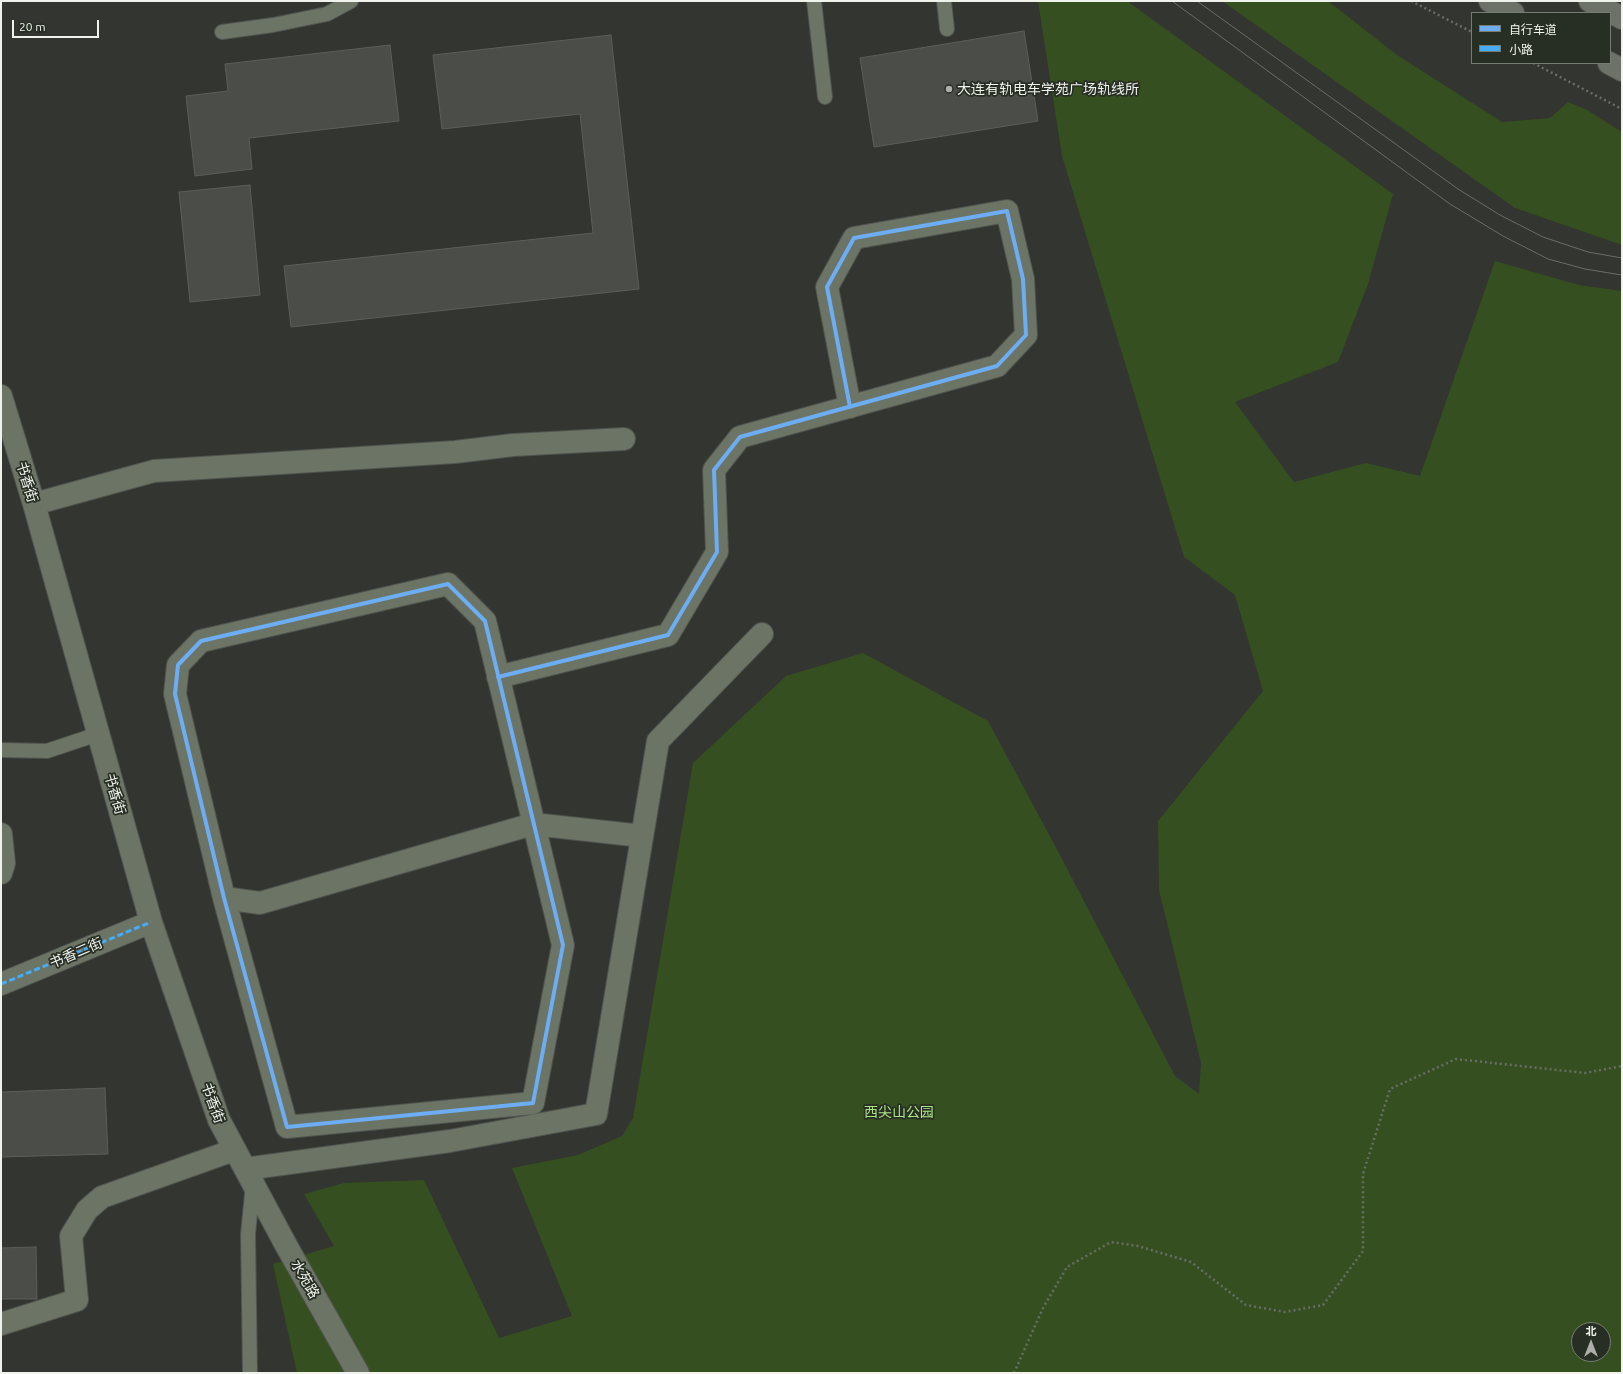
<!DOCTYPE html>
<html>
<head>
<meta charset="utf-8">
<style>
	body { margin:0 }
	#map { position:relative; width:1623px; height:1374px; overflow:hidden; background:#323530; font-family:Ubuntu,"Noto Sans SC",sans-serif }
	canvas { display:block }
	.frame { position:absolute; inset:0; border:2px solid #eff3ec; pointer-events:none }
	.legend { position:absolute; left:1471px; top:12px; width:140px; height:52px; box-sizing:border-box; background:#272e23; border:1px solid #777d73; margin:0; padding:5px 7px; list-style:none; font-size:12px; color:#eff3ec }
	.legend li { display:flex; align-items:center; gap:8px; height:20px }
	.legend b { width:20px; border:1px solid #777d73 }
	.north { position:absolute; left:1571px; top:1322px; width:40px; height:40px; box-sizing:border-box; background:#272e23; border:1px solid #777d73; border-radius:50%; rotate:0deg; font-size:11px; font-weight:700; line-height:16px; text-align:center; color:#eff3ec }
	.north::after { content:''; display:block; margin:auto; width:14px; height:18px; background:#adb0aa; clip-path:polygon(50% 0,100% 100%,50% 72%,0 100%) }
	.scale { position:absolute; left:12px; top:20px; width:87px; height:18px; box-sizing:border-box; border:2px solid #eff3ec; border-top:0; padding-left:5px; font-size:12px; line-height:14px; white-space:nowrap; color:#eff3ec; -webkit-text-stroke:3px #272e23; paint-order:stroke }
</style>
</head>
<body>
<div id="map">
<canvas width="1623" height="1374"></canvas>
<div class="frame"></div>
<ul class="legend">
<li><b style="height:5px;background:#6dadf4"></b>自行车道</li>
<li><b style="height:5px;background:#46acf6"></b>小路</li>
</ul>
<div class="north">北</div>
<div class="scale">20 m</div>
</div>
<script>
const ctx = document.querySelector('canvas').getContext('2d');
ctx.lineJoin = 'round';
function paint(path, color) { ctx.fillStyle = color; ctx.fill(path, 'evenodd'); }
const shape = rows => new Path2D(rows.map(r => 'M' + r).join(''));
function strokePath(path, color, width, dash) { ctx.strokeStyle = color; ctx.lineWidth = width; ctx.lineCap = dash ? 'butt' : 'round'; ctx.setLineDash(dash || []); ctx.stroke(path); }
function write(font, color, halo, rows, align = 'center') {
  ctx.font = font + ' Ubuntu,"Noto Sans SC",sans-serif'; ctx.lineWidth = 3.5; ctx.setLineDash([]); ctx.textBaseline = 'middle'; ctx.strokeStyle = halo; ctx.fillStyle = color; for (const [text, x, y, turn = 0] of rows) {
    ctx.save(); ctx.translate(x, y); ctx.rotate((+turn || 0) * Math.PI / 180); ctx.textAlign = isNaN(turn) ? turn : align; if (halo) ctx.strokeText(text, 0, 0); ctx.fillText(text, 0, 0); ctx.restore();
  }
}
const green = shape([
	[1038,1,1127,1,1393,194,1368,284,1338,362,1235,402,1294,482,1366,463,1420,476,1495,261,1579,285,1622,291,1622,1373,297,1373,273,1264,334,1246,304,1194,344,1183,424,1180,499,1338,572,1316,512,1168,578,1155,622,1136,633,1118,693,763,786,676,863,653,988,721,1060,855,1175,1076,1199,1094,1201,1063,1159,890,1158,821,1263,691,1235,595,1184,557,1062,156],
	[1579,1330,1603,1330,1603,1354,1579,1354],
	[1222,1,1328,1,1397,55,1502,122,1550,118,1568,102,1587,110,1622,132,1622,245,1515,208]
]);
const building = shape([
	[1024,31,1038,121,874,147,860,58,1024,31],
	[611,35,639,289,291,327,284,266,593,233,580,114,442,129,433,55,611,35],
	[390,45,399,121,249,138,252,169,195,176,186,96,228,91,225,64,390,45],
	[250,185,260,295,190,302,179,192,250,185],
	[105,1088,108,1154,1,1157,1,1092,105,1088],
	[36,1247,37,1299,1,1299,1,1248,36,1247]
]);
const path = shape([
	[1411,1,1472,32],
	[1533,63,1622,109],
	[1014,1373,1043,1308,1067,1267,1111,1242,1138,1246,1191,1262,1246,1305,1285,1312,1323,1305,1363,1251,1363,1174,1390,1089,1456,1059,1585,1073,1622,1066]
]);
const lane = shape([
	[814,1,825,97],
	[944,1,947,29],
	[222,32,273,25,327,14,351,1],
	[1,750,47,751,98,734],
	[250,1373,248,1234,253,1184]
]);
const street = shape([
	[1,396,34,504,151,922,219,1120,287,1247,358,1373],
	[34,504,154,471,455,452,513,445,624,439],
	[448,584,485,621,563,945,533,1103,287,1127,224,898,175,694,178,665,201,641,448,584],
	[498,677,668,635,717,552,714,470,740,437,997,366,1026,335,1023,279,1007,211,854,238,827,287,850,407],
	[1,834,4,863,1,873],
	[224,898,260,903,533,824,642,836],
	[1,984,151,922],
	[245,1169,450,1141,596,1114,658,741,762,634],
	[1,1324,77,1300,71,1236,87,1210,102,1197,234,1150]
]);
const highway = shape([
	[1490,1,1513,13],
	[1590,1,1622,18],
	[1609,63,1622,70]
]);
const tram = shape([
	[1172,1,1450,204,1503,236,1548,259,1585,269,1622,275],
	[1197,1,1458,189,1500,215,1543,237,1588,252,1622,258]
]);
const quiet = shape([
	[1,984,151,922]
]);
const cycleway = shape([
	[448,584,485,621,563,945,533,1103,287,1127,224,898,175,694,178,665,201,641,448,584],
	[498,677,668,635,717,552,714,470,740,437,997,366,1026,335,1023,279,1007,211,854,238,827,287,850,407]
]);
const markers = [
	[949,89,4,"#adb0aa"]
];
const poiNames = [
	["大连有轨电车学苑广场轨线所",957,89]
];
const streetNames = [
	["书香街",27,482,73],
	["书香街",115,794,74],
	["书香二街",76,953,-23],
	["书香街",213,1103,70],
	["水苑路",305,1279,60]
];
const parkNames = [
	["西尖山公园",899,1112]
];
paint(green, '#364f21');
paint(building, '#4a4d48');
strokePath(building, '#5b5e59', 1);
strokePath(lane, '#50534f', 16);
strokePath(street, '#50534f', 24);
strokePath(highway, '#50534f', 24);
strokePath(path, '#686e64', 2.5, [2, 3]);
strokePath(lane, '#6b7465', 14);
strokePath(street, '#6b7465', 22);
strokePath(highway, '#6c7267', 22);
strokePath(tram, '#696e65', 1);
strokePath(quiet, '#46acf6', 3, [6, 3]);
strokePath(cycleway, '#6dadf4', 4);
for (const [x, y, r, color] of markers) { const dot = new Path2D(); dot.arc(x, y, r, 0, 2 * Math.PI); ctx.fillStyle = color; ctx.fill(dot); strokePath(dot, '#272e23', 1.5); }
write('14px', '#eff3ec', '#272e23', poiNames, 'left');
write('14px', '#eff3ec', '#272e23', streetNames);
write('14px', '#ace383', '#272e23', parkNames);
</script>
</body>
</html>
